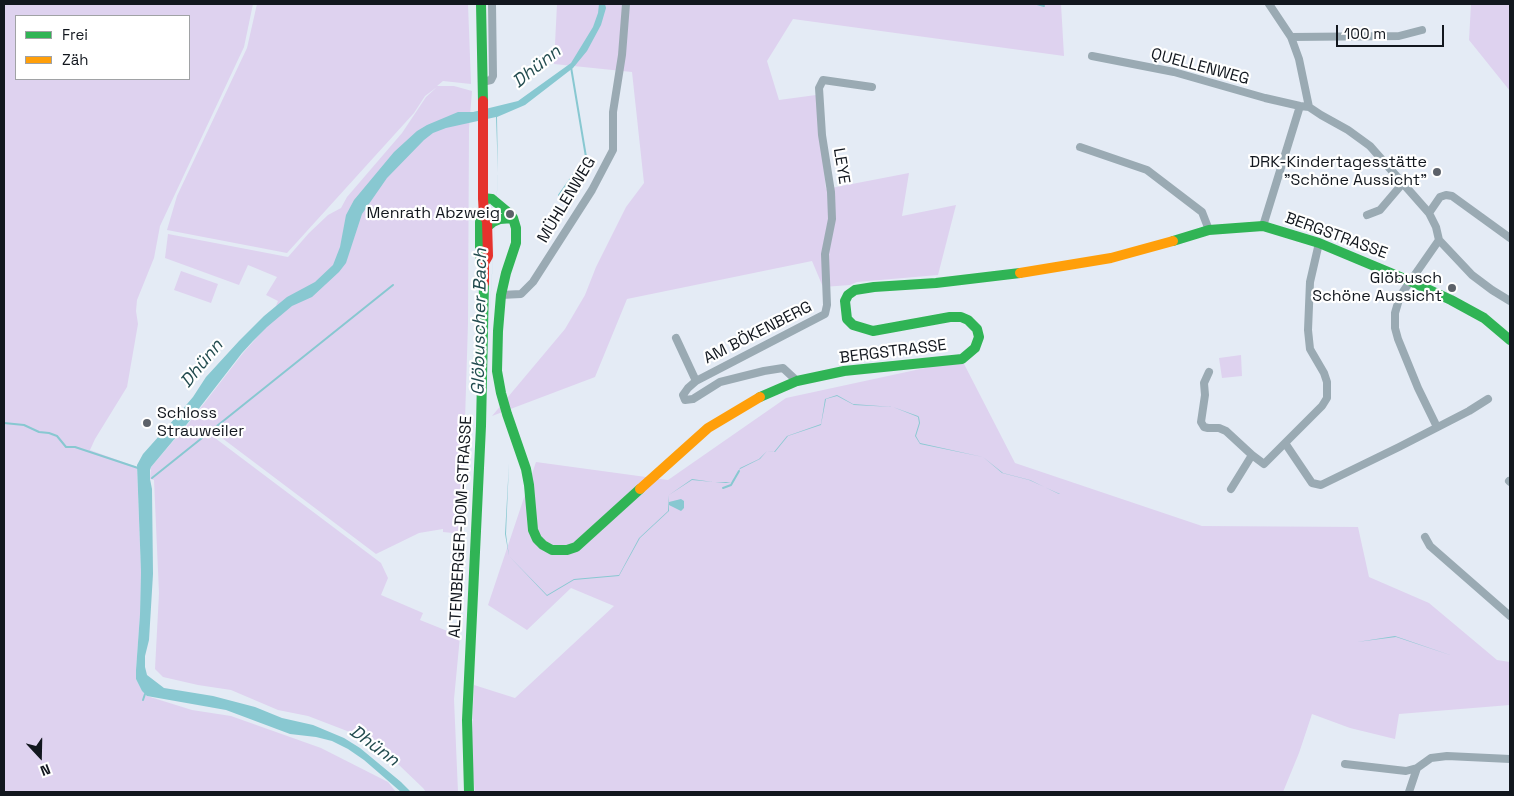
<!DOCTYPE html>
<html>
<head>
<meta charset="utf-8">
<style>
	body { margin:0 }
	#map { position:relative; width:1514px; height:796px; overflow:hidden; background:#e4ebf5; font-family:"Space Grotesk",sans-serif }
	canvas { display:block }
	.frame { position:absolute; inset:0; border:5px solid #12171e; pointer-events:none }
	.legend { position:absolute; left:15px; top:15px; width:175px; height:65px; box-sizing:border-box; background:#fff; border:1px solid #a0a2a5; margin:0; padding:6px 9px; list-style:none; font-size:15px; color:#12171e }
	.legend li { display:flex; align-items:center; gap:10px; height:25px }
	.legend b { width:25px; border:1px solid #a0a2a5 }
	.north { position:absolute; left:15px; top:731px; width:50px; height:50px; -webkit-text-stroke:4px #fff; paint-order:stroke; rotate:159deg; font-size:14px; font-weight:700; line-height:20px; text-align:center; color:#12171e }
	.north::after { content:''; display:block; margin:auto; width:18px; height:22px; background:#12171e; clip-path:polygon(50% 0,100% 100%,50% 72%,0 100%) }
	.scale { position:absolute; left:1336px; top:25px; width:108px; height:22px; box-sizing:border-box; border:2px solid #12171e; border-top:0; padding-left:6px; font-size:15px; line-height:18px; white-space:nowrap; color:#12171e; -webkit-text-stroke:4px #fff; paint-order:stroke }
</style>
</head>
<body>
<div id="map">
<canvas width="1514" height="796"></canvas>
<div class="frame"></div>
<ul class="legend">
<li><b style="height:6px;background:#30b455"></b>Frei</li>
<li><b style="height:6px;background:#ff9f0a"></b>Zäh</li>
</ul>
<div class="north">N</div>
<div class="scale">100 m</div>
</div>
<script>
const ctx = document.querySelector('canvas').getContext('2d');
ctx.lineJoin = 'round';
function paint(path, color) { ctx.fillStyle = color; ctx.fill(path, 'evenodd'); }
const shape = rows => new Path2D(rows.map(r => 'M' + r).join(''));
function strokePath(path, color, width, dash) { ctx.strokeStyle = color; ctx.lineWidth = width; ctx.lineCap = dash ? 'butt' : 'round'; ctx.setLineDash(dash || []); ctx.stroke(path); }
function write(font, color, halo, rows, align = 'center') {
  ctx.font = font + ' "Space Grotesk",sans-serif'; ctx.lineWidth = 4.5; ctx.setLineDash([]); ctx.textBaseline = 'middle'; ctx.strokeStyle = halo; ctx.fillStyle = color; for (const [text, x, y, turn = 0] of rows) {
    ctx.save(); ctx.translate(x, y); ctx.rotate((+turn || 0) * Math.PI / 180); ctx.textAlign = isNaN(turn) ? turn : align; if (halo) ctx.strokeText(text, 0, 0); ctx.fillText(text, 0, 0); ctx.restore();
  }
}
const green = shape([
	[4,4,253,4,244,47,160,226,154,258,137,300,136,311,138,324,127,387,95,439,90,450,137,467,141,572,140,614,136,670,136,679,142,691,147,696,192,710,231,716,321,748,388,782,396,792,4,792],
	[16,16,189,16,189,79,16,79],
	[257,4,468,4,471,84,443,81,437,86,454,86,472,91,469,128,468,323,463,485,463,534,443,532,443,529,419,533,376,554,214,432,211,435,381,563,388,578,381,595,423,613,420,620,460,636,454,699,458,792,426,792,423,788,399,765,355,734,308,716,278,710,231,690,198,685,163,677,155,669,159,593,154,480,150,479,151,467,192,419,243,353,268,325,278,301,266,295,277,277,248,265,239,285,165,258,168,234,288,257,309,233,328,215,341,208,347,197,402,133,426,97,437,87,425,96,414,113,287,253,167,230,177,196,247,48],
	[557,4,1061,4,1064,56,793,19,767,61,779,100,816,95,826,189,909,173,902,216,956,205,938,275,857,282,850,285,823,287,812,261,627,299,595,377,492,416,565,329,585,295,596,267,626,207,644,183,632,72,554,64],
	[1471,4,1510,4,1510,91,1469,40],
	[181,271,218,284,211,303,174,290],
	[1241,355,1242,376,1222,378,1219,358],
	[962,360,1015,463,1202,526,1358,527,1369,577,1429,603,1497,660,1510,662,1510,705,1399,714,1395,739,1350,728,1312,714,1299,753,1283,792,475,792,471,756,474,685,515,698,614,606,571,588,527,630,488,605,536,462,668,480,786,398]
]);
const water = shape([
	[599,4,605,4,606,8,601,25,587,51,573,68,525,105,497,117,498,175,490,308,490,400,509,463,506,534,509,556,547,595,574,579,619,575,639,538,668,511,669,495,692,479,713,482,692,480,669,495,669,502,681,499,684,501,684,508,681,511,669,505,669,511,640,538,619,576,574,580,547,596,509,556,505,534,509,463,490,400,490,307,498,174,496,117,446,128,433,133,424,140,387,178,362,214,346,263,339,272,312,297,292,306,267,327,253,341,242,353,187,424,151,467,150,470,150,479,152,489,153,574,149,640,145,656,145,667,147,675,164,688,213,696,255,707,282,718,313,725,344,738,360,748,401,782,411,792,401,792,364,760,348,749,332,741,316,737,290,734,226,710,147,696,142,691,136,679,136,670,140,614,141,572,137,465,143,454,176,417,193,397,206,377,239,341,264,316,287,297,315,282,333,265,340,247,346,215,354,200,394,152,417,131,427,125,458,112,473,112,518,101,571,63,593,27,598,13],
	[837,395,853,404,893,407,918,416,919,417,920,423,916,436,920,443,983,457,1003,473,1030,480,1059,494,1060,494,1085,519,1116,544,1186,571,1260,585,1273,605,1343,629,1357,642,1395,636,1453,656,1396,637,1357,642,1343,629,1273,605,1260,585,1186,571,1116,544,1085,519,1060,494,1029,480,1002,473,983,457,920,444,915,436,919,423,918,417,893,407,854,405,837,396,826,399,821,425,788,436,775,452,773,452,767,451,760,459,740,469,734,479,731,482,726,483,715,482,731,482,737,475,740,468,759,459,767,451,774,452,787,436,821,424,825,399]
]);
const stream = shape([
	[1037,4,1044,6],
	[559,195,586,157,571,67],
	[4,423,24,425,39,432,49,433,57,436,66,447,75,447,138,468],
	[152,478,393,285],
	[723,488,731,485,739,471],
	[143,700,145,694]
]);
const street = shape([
	[1269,4,1291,37,1299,59,1309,107,1321,115,1348,130,1370,146,1429,213,1436,227,1439,240,1472,275,1492,290,1510,301],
	[1291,37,1399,36,1422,30],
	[1092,56,1174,72,1265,98,1300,106,1309,107],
	[482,82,491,80,493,76,492,4],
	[1080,147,1147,170,1202,212,1209,230],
	[1429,213,1440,197,1446,195,1452,196,1510,238],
	[1367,215,1380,210,1403,183],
	[1263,226,1300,106],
	[501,295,521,294,533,282,592,190,613,150,613,112,622,55,626,4],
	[676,338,696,381],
	[1209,372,1204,383,1205,395,1201,422,1204,427,1208,428,1219,428,1226,431,1252,455],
	[797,381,783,368,764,371,720,382,693,399,685,400,683,395,688,388,696,381,825,314,827,305,825,254,832,219,831,192,822,135,819,88,823,80,872,87],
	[1437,427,1418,388,1398,339,1395,328,1395,313,1400,296,1439,240],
	[1285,443,1312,483,1321,485,1399,447,1469,411,1488,399],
	[1509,481,1510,482],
	[1231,489,1252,455,1264,464,1322,406,1327,398,1327,382,1324,373,1310,349,1308,330,1310,282,1319,243],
	[1425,537,1430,546,1510,616],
	[1345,764,1406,771,1417,768,1431,758,1447,756,1510,759],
	[1409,792,1417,768]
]);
const fast = shape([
	[481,4,483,101],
	[483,198,492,199,510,214,513,218,516,228,516,243,506,273,501,295,498,331,497,371,501,393,507,414,526,469,529,485,533,530,537,539,543,545,552,550,567,550,576,547,640,489],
	[484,216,480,222,480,256,484,263],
	[487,227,493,222,500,219,513,218],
	[1173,241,1209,230,1263,226,1319,243,1410,281,1451,300,1484,318,1510,340],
	[760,397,797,381,844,371,962,359,975,348,979,337,977,329,968,320,961,317,950,317,873,331,853,325,847,319,845,301,848,295,855,290,874,287,936,283,1020,273],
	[469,792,467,720,481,426,484,283]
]);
const slow = shape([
	[1020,273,1111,258,1173,241],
	[640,489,708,428,760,397]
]);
const jam = shape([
	[483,101,483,198,484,216,487,221,488,256,484,263,484,283]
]);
const markers = [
	[1437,172,5,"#5c6169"],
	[510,214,5,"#5c6169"],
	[1452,288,5,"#5c6169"],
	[147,423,5,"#5c6169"]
];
const streetNames = [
	["QUELLENWEG",1200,67,15],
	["LEYE",841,166,81],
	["MÜHLENWEG",567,200,-59],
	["BERGSTRASSE",1336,236,20],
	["AM BÖKENBERG",758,333,-27],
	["BERGSTRASSE",893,352,-7],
	["ALTENBERGER-DOM-STRASSE",461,527,-87]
];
const poiNames = [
	["DRK-Kindertagesstätte",1427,163],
	["\"Schöne Aussicht\"",1427,181],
	["Menrath Abzweig",500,214],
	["Glöbusch",1442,279],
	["Schöne Aussicht",1442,297],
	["Schloss",157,414,"left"],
	["Strauweiler",157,432,"left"]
];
const waterNames = [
	["Dhünn",537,67,-39],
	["Glöbuscher Bach",480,322,-89],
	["Dhünn",202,364,-51],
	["Dhünn",374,746,36]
];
paint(green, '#ded2ef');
paint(water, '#88c8d1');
strokePath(stream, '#88c8d1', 2);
strokePath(street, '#9aaab3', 8);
strokePath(fast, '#30b455', 10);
strokePath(slow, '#ff9f0a', 10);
strokePath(jam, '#e5322d', 10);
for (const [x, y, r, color] of markers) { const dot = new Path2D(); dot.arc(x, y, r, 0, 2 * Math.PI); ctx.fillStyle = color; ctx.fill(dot); strokePath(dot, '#fff', 2); }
write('16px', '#12171e', '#fff', streetNames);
write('16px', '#12171e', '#fff', poiNames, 'right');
write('italic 18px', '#234c4f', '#fff', waterNames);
</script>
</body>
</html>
